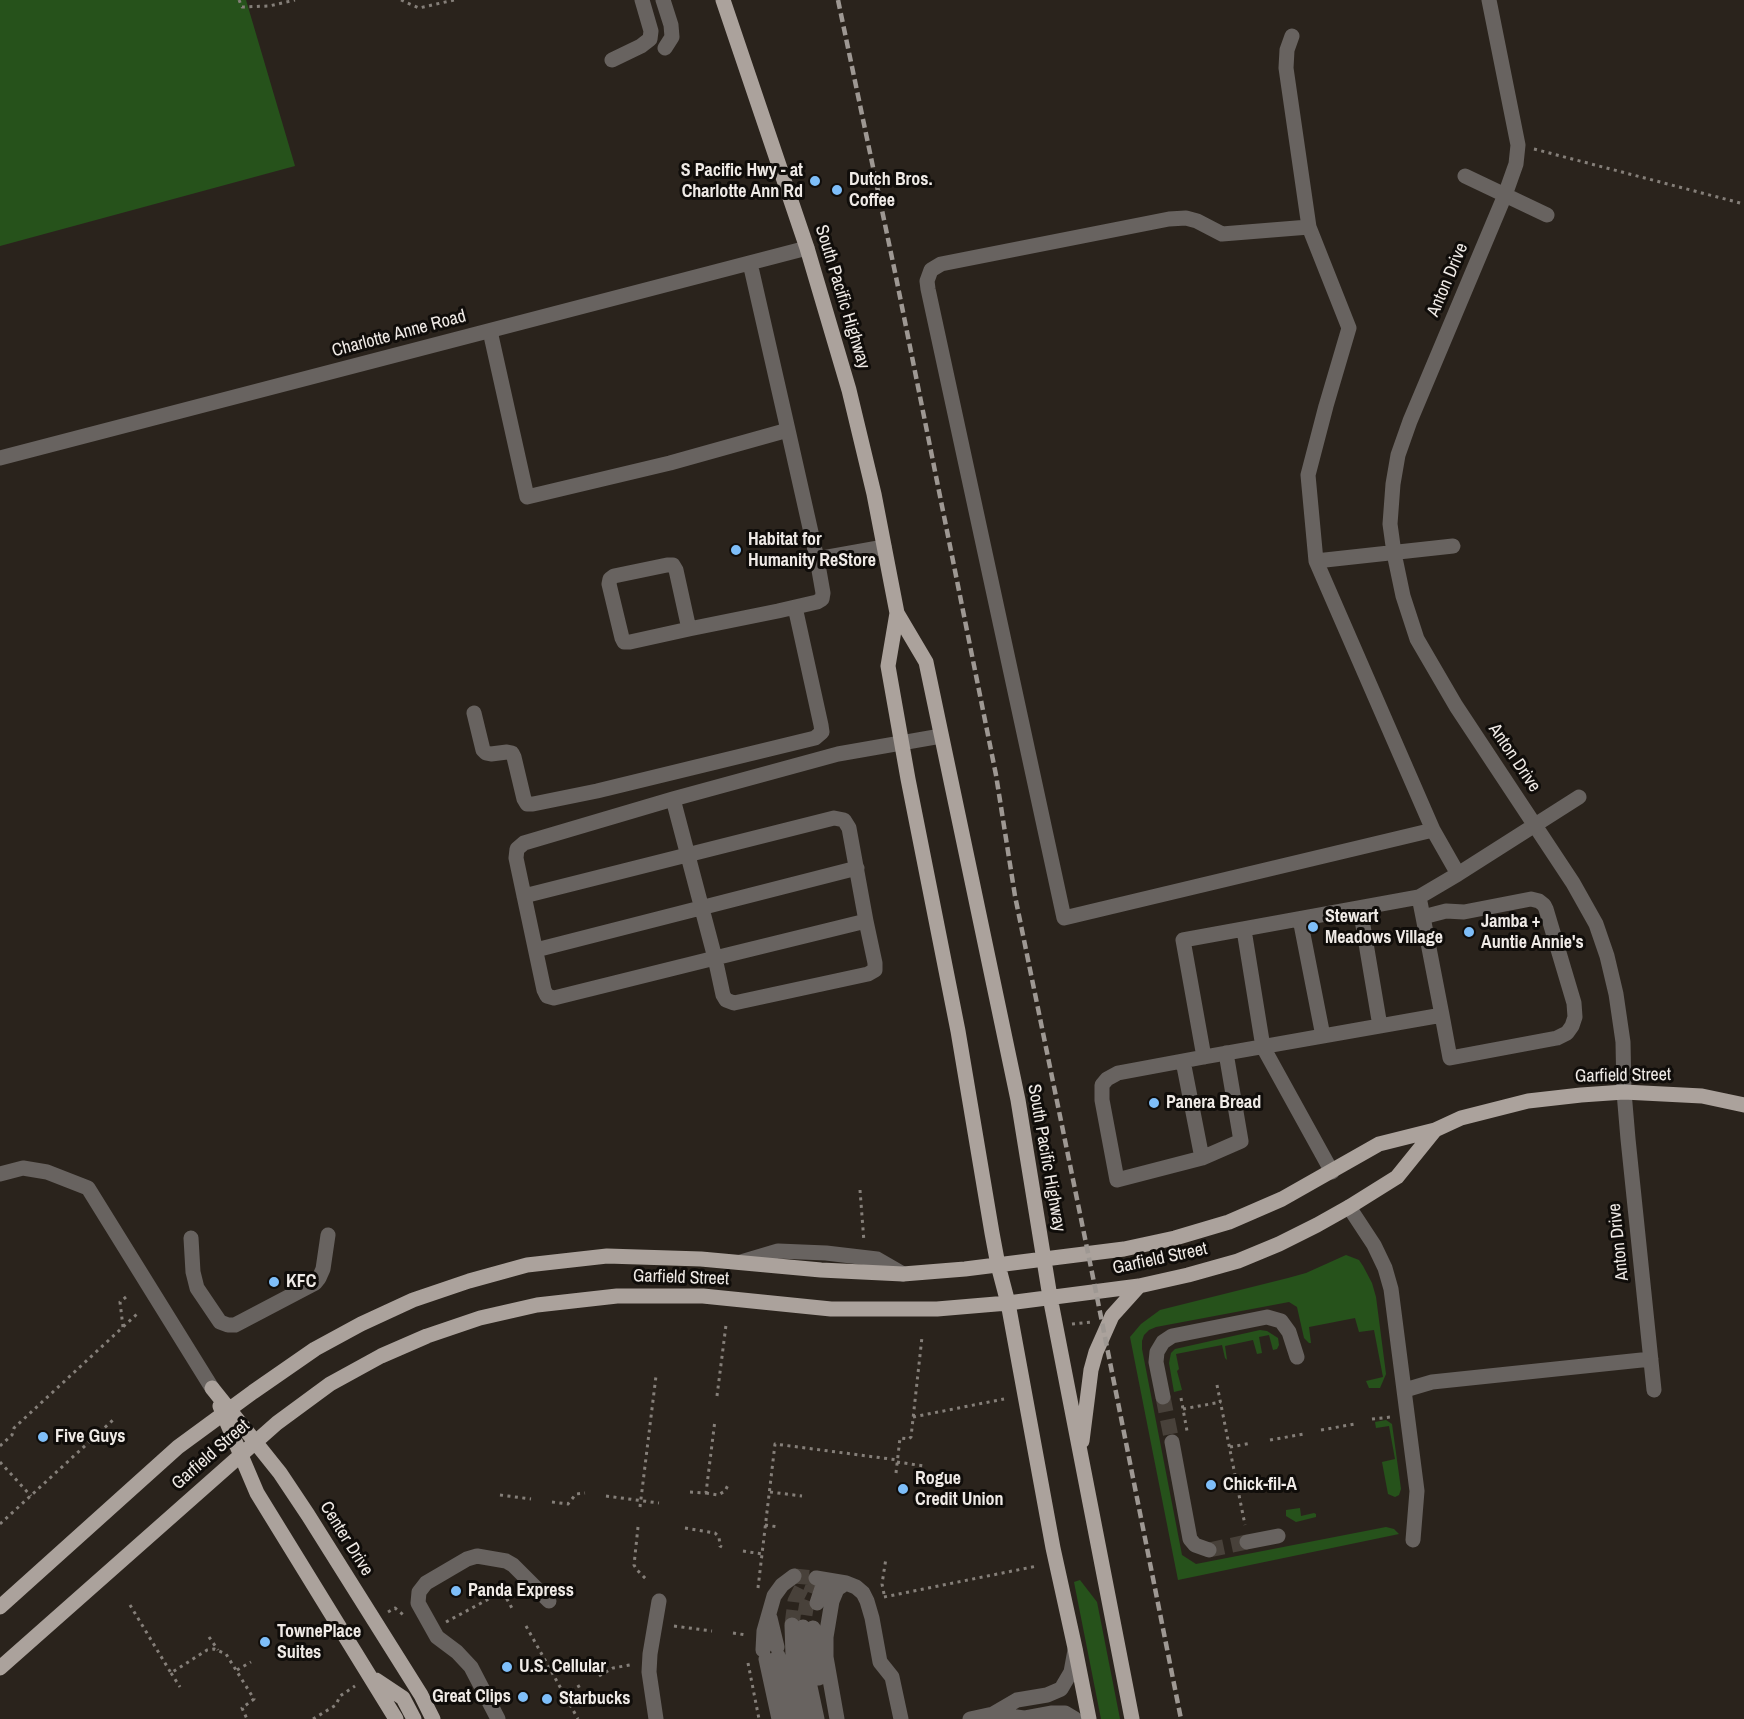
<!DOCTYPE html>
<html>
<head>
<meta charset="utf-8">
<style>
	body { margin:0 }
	canvas { display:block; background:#2a231c }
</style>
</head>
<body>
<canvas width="1744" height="1719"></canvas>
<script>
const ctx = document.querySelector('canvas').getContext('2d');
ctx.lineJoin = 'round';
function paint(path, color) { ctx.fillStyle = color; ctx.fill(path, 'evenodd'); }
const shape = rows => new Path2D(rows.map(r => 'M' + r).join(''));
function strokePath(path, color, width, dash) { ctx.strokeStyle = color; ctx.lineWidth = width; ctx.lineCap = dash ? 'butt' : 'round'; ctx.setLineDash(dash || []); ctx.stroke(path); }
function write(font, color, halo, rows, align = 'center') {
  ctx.font = font + ' "Archivo Narrow",sans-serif'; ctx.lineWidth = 6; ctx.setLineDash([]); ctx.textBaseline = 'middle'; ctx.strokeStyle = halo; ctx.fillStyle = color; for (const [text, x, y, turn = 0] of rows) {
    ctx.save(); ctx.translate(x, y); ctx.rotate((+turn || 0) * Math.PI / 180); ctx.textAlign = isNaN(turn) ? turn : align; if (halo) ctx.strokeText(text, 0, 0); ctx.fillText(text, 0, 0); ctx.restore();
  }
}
const green = shape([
	[0,0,246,0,295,166,0,246],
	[1346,1255,1359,1260,1363,1266,1372,1283,1376,1297,1386,1374,1380,1388,1369,1388,1366,1381,1383,1377,1374,1330,1359,1332,1355,1318,1309,1327,1311,1343,1309,1343,1304,1338,1297,1307,1289,1302,1156,1327,1149,1330,1144,1335,1142,1341,1142,1349,1182,1555,1196,1564,1386,1527,1394,1529,1399,1534,1178,1580,1130,1337,1141,1324,1160,1310,1288,1278,1306,1273],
	[1260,1330,1267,1331,1278,1338,1279,1345,1277,1349,1273,1350,1269,1335,1259,1337,1262,1353,1257,1354,1253,1340,1225,1346,1227,1360,1225,1358,1222,1345,1176,1354,1179,1369,1177,1371,1182,1390,1174,1392,1169,1363,1171,1353,1175,1349],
	[1386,1420,1392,1424,1401,1489,1399,1495,1395,1497,1388,1494,1382,1462,1395,1459,1389,1426,1376,1428,1375,1422],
	[1300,1508,1301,1516,1314,1513,1316,1514,1316,1517,1296,1522,1286,1516,1286,1510],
	[1080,1580,1097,1602,1098,1607,1120,1719,1101,1719,1074,1582]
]);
const minorTunnel = shape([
	[1163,1397,1172,1442],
	[1209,1550,1247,1542],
	[794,1576,816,1578,807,1602,803,1627],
	[792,1625,795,1601,807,1577]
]);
const path = shape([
	[239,0,242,7,269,6,295,0],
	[401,0,419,8,454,0],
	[1534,149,1744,204],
	[860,1190,864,1242],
	[1072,1324,1092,1322],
	[123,1327,120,1302,126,1297],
	[1217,1385,1245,1525],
	[717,1396,726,1325],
	[1181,1398,1187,1431],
	[1183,1409,1221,1402],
	[913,1417,1004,1399],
	[1372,1419,1391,1417],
	[1321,1430,1355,1424],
	[1270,1440,1304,1434],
	[0,1446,12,1435,14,1428,137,1314],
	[1230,1447,1252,1443],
	[0,1462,31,1496],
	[897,1462,924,1466],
	[896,1473,900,1438,909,1439,911,1437,922,1337],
	[690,1492,706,1493,715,1420],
	[770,1492,802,1496],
	[706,1493,718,1495,725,1491,729,1483],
	[500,1495,531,1499],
	[606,1496,659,1503],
	[552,1502,568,1504,576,1494,585,1493],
	[640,1507,656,1376],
	[0,1524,113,1420],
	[765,1525,778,1527],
	[638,1527,634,1565,637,1570,646,1579],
	[685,1528,715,1533,719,1537,720,1546,722,1547],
	[743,1551,762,1554],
	[758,1588,775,1444,898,1460],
	[503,1592,513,1610],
	[884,1594,882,1584,886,1558],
	[884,1597,1037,1566],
	[130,1605,171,1673,207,1650,214,1649,226,1654,254,1699,242,1708,247,1719],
	[388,1612,395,1608,406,1617],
	[446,1622,511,1587],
	[526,1626,578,1719],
	[674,1626,712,1631],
	[733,1633,746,1635],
	[209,1637,218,1650],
	[748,1663,759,1719],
	[237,1670,251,1662],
	[171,1673,180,1687],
	[599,1676,613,1668,630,1665],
	[564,1694,581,1685],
	[313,1719,336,1705,340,1696,355,1686]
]);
const minor = shape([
	[663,0,671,25,672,37,665,48],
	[1489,0,1518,145,1516,164,1505,195,1410,421,1398,455,1393,484,1390,524,1394,553,1403,596,1417,639,1456,706,1573,883,1596,924,1607,956,1616,994,1623,1042,1624,1092,1628,1139,1654,1390],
	[1292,36,1287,50,1286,68,1309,227,1349,328,1326,406,1308,475,1316,561],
	[612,60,641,46,650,39,651,31,642,0],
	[1465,176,1547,215],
	[1309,227,1222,234,1197,221,1186,218,1169,219,941,264,931,270,927,281,928,289,1064,918,1433,830,1316,561,1453,546],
	[490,331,527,497,670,463,788,430,750,263],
	[0,458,807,248],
	[817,559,884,547],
	[689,629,630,642,624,642,622,638,609,584,610,579,614,576,667,565,673,565,676,570,689,629,778,611,817,602,822,599,823,593,817,559,788,430],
	[474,713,483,750,486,753,491,754,507,752,512,753,514,757,524,799,527,804,533,804,597,791,815,738,822,732,821,725,795,607],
	[673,799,715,958,723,995,726,1000,734,1003,868,974,875,970,875,963,866,921,715,958,554,998,547,996,544,990,516,858,517,849,524,843,673,799,838,754,941,736],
	[1433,830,1458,874],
	[524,896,834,818,844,820,849,828,866,921],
	[1419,897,1423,917,1442,1015,1450,1058,1557,1038,1567,1033,1572,1026,1575,1017,1574,1003,1546,909,1544,905,1539,901,1531,899,1464,912,1446,911,1423,917],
	[1360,908,1380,1026],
	[1300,919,1323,1036],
	[1244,930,1263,1047,1332,1172],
	[536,950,857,868],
	[1226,1053,1241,1141,1202,1158,1117,1180,1102,1100,1102,1085,1107,1079,1118,1073,1204,1057,1442,1015],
	[1204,1057,1183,940,1419,897,1458,874,1579,797],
	[1183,1061,1202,1158],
	[0,1174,23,1168,47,1172,88,1188,212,1388],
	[1349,1207,1374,1245,1385,1268,1391,1289,1417,1491,1413,1540],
	[191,1238,193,1272,197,1288,220,1322,228,1325,235,1325,315,1283,319,1278,323,1269,328,1235],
	[741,1262,778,1251,826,1253,877,1259,903,1274],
	[1405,1390,1432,1382,1651,1359],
	[1163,1397,1156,1362,1157,1352,1163,1342,1172,1336,1267,1317,1281,1321,1289,1332,1297,1357],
	[1172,1442,1190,1539,1195,1545,1209,1550],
	[1247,1542,1278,1536],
	[816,1578,846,1583,856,1587,863,1593,867,1601,872,1618,880,1662,892,1677,901,1719],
	[817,1603,822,1588,833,1581],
	[770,1618,777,1647],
	[792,1625,793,1656,805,1719],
	[803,1627,803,1654,817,1719],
	[813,1628,815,1658,819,1678],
	[763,1650,764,1631,774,1596,782,1585,794,1576],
	[778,1656,791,1719],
	[766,1659,779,1719],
	[993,1714,1024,1718,1051,1713,1065,1713,1075,1719],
	[498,1719,471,1667,457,1652,437,1637,418,1603,419,1592,426,1583,467,1559,477,1556,506,1561,513,1565,549,1601],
	[656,1719,649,1672,650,1654,659,1601],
	[837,1719,826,1657,826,1637,832,1601,837,1589,846,1583],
	[970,1719,993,1714,1017,1700,1047,1695,1061,1689,1071,1672,1075,1650]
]);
const major = shape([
	[723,0,807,248,849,390,874,494,897,613,926,662,1018,1100,1050,1297,1132,1719],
	[897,613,888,666,908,779,958,1031,992,1233,998,1265,1008,1303,1053,1548,1075,1648,1089,1719],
	[212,1388,280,1473,308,1515,421,1695,433,1719],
	[220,1406,257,1493,396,1719],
	[1082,1441,1091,1370,1096,1352,1112,1316,1139,1286],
	[0,1607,178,1447,253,1392,315,1349,361,1324,413,1300,469,1281,527,1265,607,1256,701,1259,821,1270,903,1274,965,1269,1124,1249,1175,1238,1229,1222,1282,1199,1379,1144,1435,1130,1461,1118,1528,1101,1581,1095,1624,1092,1702,1096,1744,1105],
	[0,1668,277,1423,330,1384,381,1356,427,1336,480,1318,537,1305,617,1296,703,1296,831,1309,937,1309,1008,1303,1139,1286,1188,1275,1238,1261,1279,1244,1317,1225,1349,1207,1397,1177,1435,1130],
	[376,1680,403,1698,414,1719]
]);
const rail = shape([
	[838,0,896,277,996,775,1015,896,1096,1292,1181,1719]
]);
const markers = [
	[815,181,6,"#7ebef9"],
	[837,190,6,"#7ebef9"],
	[736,550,6,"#7ebef9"],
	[1313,927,6,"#7ebef9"],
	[1469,932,6,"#7ebef9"],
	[1154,1103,6,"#7ebef9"],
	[274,1282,6,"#7ebef9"],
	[43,1437,6,"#7ebef9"],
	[1211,1485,6,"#7ebef9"],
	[903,1489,6,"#7ebef9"],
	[456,1591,6,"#7ebef9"],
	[265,1642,6,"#7ebef9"],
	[507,1667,6,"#7ebef9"],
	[523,1697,6,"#7ebef9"],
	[547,1699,6,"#7ebef9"]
];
const poiNames = [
	["S Pacific Hwy - at",803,171,"right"],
	["Charlotte Ann Rd",803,192,"right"],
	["Dutch Bros.",849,180],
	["Coffee",849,201],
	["Habitat for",748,540],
	["Humanity ReStore",748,561],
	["Stewart",1325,917],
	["Meadows Village",1325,938],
	["Jamba +",1481,922],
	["Auntie Annie's",1481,943],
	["Panera Bread",1166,1103],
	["KFC",286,1282],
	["Five Guys",55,1437],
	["Rogue",915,1479],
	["Credit Union",915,1500],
	["Chick-fil-A",1223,1485],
	["Panda Express",468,1591],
	["TownePlace",277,1632],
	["Suites",277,1653],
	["U.S. Cellular",519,1667],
	["Great Clips",511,1697,"right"],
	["Starbucks",559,1699]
];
const streetNames = [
	["Anton Drive",1448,280,-67],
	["South Pacific Highway",842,297,73],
	["Charlotte Anne Road",399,334,-15],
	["Anton Drive",1514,758,56],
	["Garfield Street",1623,1076,-1],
	["South Pacific Highway",1046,1158,80],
	["Anton Drive",1619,1242,-96],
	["Garfield Street",1160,1259,-12],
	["Garfield Street",681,1278,2],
	["Garfield Street",211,1455,-41],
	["Center Drive",346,1539,58]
];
paint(green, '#26521b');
strokePath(minorTunnel, '#48413a', 15, [15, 8]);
strokePath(path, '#857f79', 3, [3, 4.5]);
strokePath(minor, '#686360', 15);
strokePath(major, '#aba29c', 15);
strokePath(rail, '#9e9893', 4.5, [9, 4.5]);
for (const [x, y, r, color] of markers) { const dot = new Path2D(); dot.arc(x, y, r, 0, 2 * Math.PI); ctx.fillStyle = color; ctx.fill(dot); strokePath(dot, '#100d0a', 2); }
write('bold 18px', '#efeae6', '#100d0a', poiNames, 'left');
write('18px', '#efeae6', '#100d0a', streetNames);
</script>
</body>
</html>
